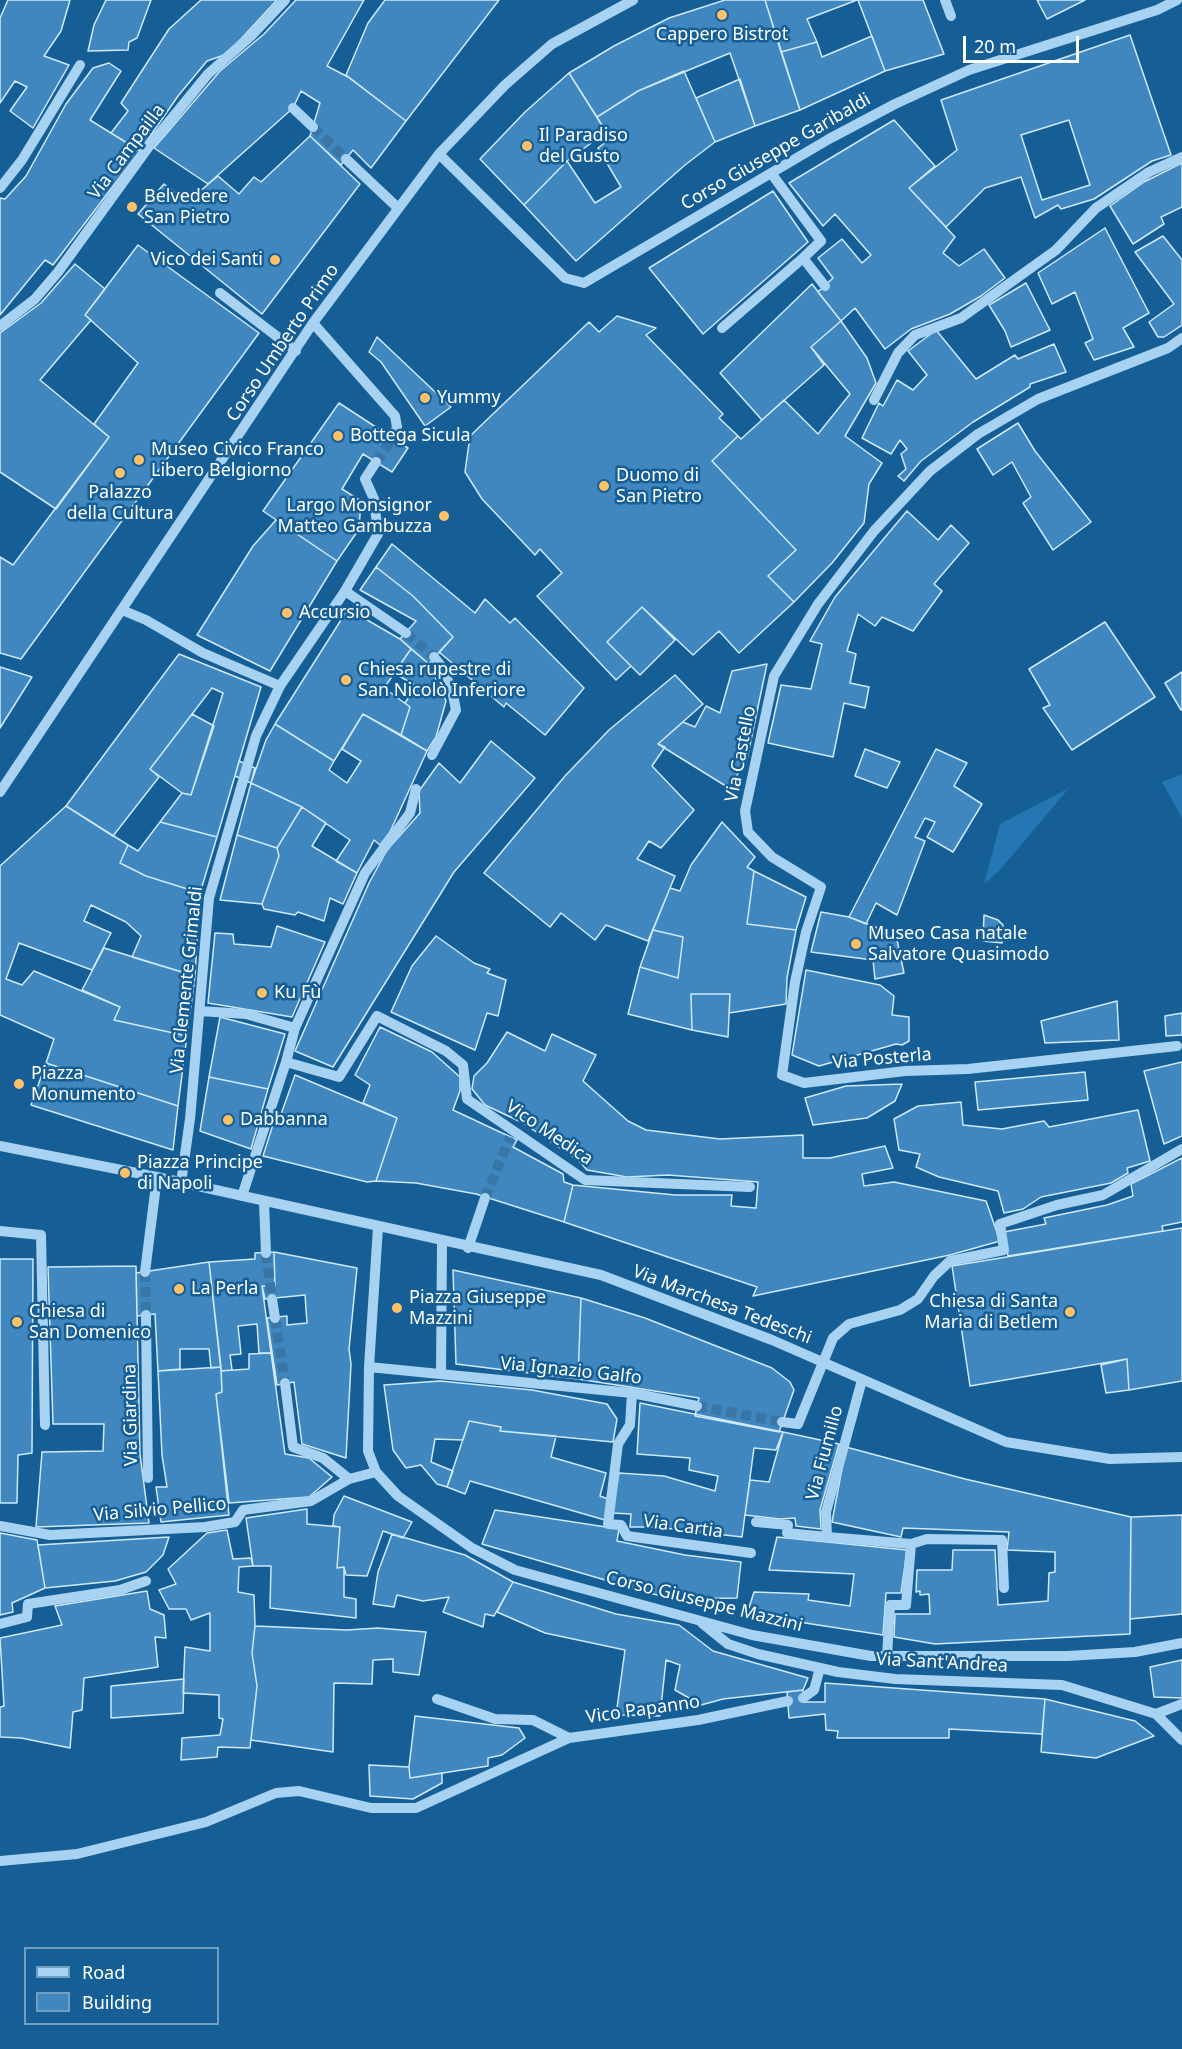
<!DOCTYPE html>
<html>
<head>
<meta charset="utf-8">
<style>
	body { margin:0 }
	#map { position:relative; width:1182px; height:2049px; overflow:hidden; background:#165e96; font-family:"Noto Sans",sans-serif }
	canvas { display:block }
	.legend { position:absolute; left:24px; top:1947px; width:195px; height:78px; box-sizing:border-box; background:#165e96; border:2px solid #739ec0; margin:0; padding:8px 10px; list-style:none; font-size:18px; color:#fff }
	.legend li { display:flex; align-items:center; gap:12px; height:30px }
	.legend b { width:30px; border:2px solid #739ec0 }
	.scale { position:absolute; left:963px; top:36px; width:116px; height:27px; box-sizing:border-box; border:3px solid #fff; border-top:0; padding-left:8px; font-size:18px; line-height:21px; white-space:nowrap; color:#fff; -webkit-text-stroke:4px #165e96; paint-order:stroke }
</style>
</head>
<body>
<div id="map">
<canvas width="1182" height="2049"></canvas>
<ul class="legend">
<li><b style="height:8px;background:#a8d2f1"></b>Road</li>
<li><b style="height:16px;background:#3f87be"></b>Building</li>
</ul>
<div class="scale">20 m</div>
</div>
<script>
const ctx = document.querySelector('canvas').getContext('2d');
ctx.lineJoin = 'round';
function paint(path, color) { ctx.fillStyle = color; ctx.fill(path, 'evenodd'); }
const shape = rows => new Path2D(rows.map(r => 'M' + r).join(''));
function strokePath(path, color, width, dash) { ctx.strokeStyle = color; ctx.lineWidth = width; ctx.lineCap = dash ? 'butt' : 'round'; ctx.setLineDash(dash || []); ctx.stroke(path); }
function write(font, color, halo, rows, align = 'center') {
  ctx.font = font + ' "Noto Sans",sans-serif'; ctx.lineWidth = 5; ctx.setLineDash([]); ctx.textBaseline = 'middle'; ctx.strokeStyle = halo; ctx.fillStyle = color; for (const [text, x, y, turn = 0] of rows) {
    ctx.save(); ctx.translate(x, y); ctx.rotate((+turn || 0) * Math.PI / 180); ctx.textAlign = isNaN(turn) ? turn : align; if (halo) ctx.strokeText(text, 0, 0); ctx.fillText(text, 0, 0); ctx.restore();
  }
}
const green = shape([
	[1182,774,1182,818,1162,782],
	[1069,788,1000,870,984,884,1000,824]
]);
const building = shape([
	[8,0,70,0,61,31,44,56,69,65,33,128,10,111,27,87,15,81,0,103,0,18,8,0],
	[106,0,151,0,137,38,129,42,128,50,88,51,94,25,106,0],
	[201,0,277,0,227,54,207,61,178,96,140,151,111,133,128,111,121,103,169,29,201,0],
	[296,0,364,0,327,66,348,77,406,121,371,168,353,150,341,165,310,136,320,103,301,91,293,108,208,184,154,148,220,71,264,34,296,0],
	[385,0,499,0,406,121,346,75,368,23,385,0],
	[725,0,765,0,800,110,755,126,730,53,638,91,597,117,569,73,614,46,669,18,725,0],
	[765,0,857,0,807,19,817,42,781,52,765,0],
	[858,0,923,0,944,54,885,71,858,0],
	[1037,0,1085,0,1047,19,1037,0],
	[1130,35,1171,155,1152,161,1094,199,1061,209,1058,205,1035,218,1021,177,985,188,946,227,909,188,957,150,941,100,1130,35],
	[1069,120,1090,185,1042,200,1021,135,1069,120],
	[872,36,885,71,800,110,781,52,817,42,822,57,872,36],
	[109,63,121,71,90,120,140,151,53,265,45,260,0,315,0,198,5,199,26,176,66,104,93,68,109,63],
	[684,71,715,142,685,165,576,261,524,205,567,161,595,203,621,187,598,148,610,139,597,117,638,91,684,71],
	[569,73,606,132,567,161,524,205,480,159,525,112,569,73],
	[740,79,755,126,715,142,696,98,740,79],
	[894,120,935,166,909,188,955,237,943,253,959,266,984,249,1005,278,981,296,950,314,911,329,885,349,855,308,841,321,818,292,833,278,818,258,842,239,862,263,871,255,835,214,823,226,789,183,894,120],
	[310,136,360,184,262,314,138,214,164,184,187,202,218,176,239,194,254,177,261,182,310,136],
	[1182,163,1182,207,1161,217,1164,224,1133,244,1110,206,1144,182,1182,163],
	[773,191,808,242,703,334,649,268,773,191],
	[1105,228,1149,313,1123,328,1134,347,1094,360,1085,343,1093,339,1075,292,1052,304,1038,273,1105,228],
	[1163,236,1182,260,1182,325,1164,337,1158,337,1149,322,1174,304,1135,252,1163,236],
	[138,245,259,333,21,659,0,653,0,557,13,565,109,437,94,424,138,363,85,315,138,245],
	[75,264,105,289,85,315,91,320,40,380,109,437,56,509,0,472,0,333,41,303,75,264],
	[1026,283,1050,330,1011,347,1005,331,989,305,1026,283],
	[812,284,841,321,811,347,824,365,762,420,720,373,812,284],
	[617,316,656,328,646,335,723,414,719,418,738,436,712,461,796,550,768,576,794,602,739,653,719,631,693,655,642,607,607,642,631,666,616,680,537,596,562,573,540,549,535,555,482,499,465,472,470,436,589,322,599,332,617,316],
	[841,321,867,358,876,383,845,436,882,463,869,484,864,523,832,563,794,602,768,576,796,550,712,461,738,436,741,439,784,400,818,434,850,394,811,347,841,321],
	[936,330,976,379,1015,355,1018,359,1054,344,1066,372,1030,384,1030,387,973,422,921,461,904,481,898,476,906,469,901,454,907,449,900,440,891,454,862,438,879,403,883,406,897,380,913,390,927,375,908,351,936,330],
	[377,337,451,407,425,426,381,362,369,352,377,337],
	[339,403,408,448,392,472,363,454,342,489,361,501,359,529,337,561,263,511,339,403],
	[1018,423,1035,451,1091,522,1053,550,1023,503,1031,497,1012,462,993,475,977,449,1018,423],
	[907,511,938,540,951,525,969,543,934,584,942,591,913,631,882,617,875,626,858,614,847,651,856,654,850,683,869,687,865,708,844,703,833,757,768,743,781,685,811,689,822,644,810,641,835,597,907,511],
	[276,520,337,561,270,671,197,635,253,546,276,520],
	[392,544,475,613,485,599,510,623,515,618,584,688,545,735,506,703,504,707,439,652,453,637,413,596,376,567,392,544],
	[376,567,413,596,453,637,429,664,400,639,416,621,360,590,376,567],
	[642,607,675,640,640,675,607,642,642,607],
	[348,609,400,639,411,649,384,688,410,707,401,735,363,714,334,761,275,724,348,609],
	[1105,622,1155,697,1072,750,1043,708,1050,705,1029,669,1105,622],
	[411,649,429,664,446,701,436,737,427,751,401,735,410,707,405,703,416,686,394,673,411,649],
	[179,654,261,687,217,837,160,822,182,793,191,795,223,693,212,688,150,769,159,777,113,836,66,806,179,654],
	[767,664,747,759,729,788,658,744,683,722,695,727,706,706,720,713,732,671,767,664],
	[0,667,32,677,0,728,0,667],
	[1182,672,1182,710,1181,710,1165,683,1182,672],
	[675,675,703,704,658,744,665,747,652,766,694,810,661,848,649,841,637,859,675,876,648,941,606,925,595,940,561,913,550,927,484,873,565,776,609,730,675,675],
	[192,714,214,726,191,795,182,793,150,769,192,714],
	[363,714,427,751,390,832,380,845,374,840,357,873,336,861,350,840,302,807,251,783,266,740,275,724,334,761,329,770,347,783,361,761,342,749,363,714],
	[491,741,535,778,454,872,333,1067,295,1051,369,883,387,850,420,813,419,791,439,763,460,783,491,741],
	[865,749,900,762,887,788,855,776,865,749],
	[936,749,967,763,954,786,982,804,953,852,927,837,935,822,925,818,915,837,925,841,897,915,876,903,866,924,849,917,936,749],
	[239,761,255,768,251,783,235,776,239,761],
	[251,783,302,807,277,848,237,835,251,783],
	[66,806,128,845,120,863,146,876,200,893,195,976,132,957,141,936,126,922,91,905,84,921,111,933,92,970,19,943,6,979,22,985,34,971,120,1007,114,1020,187,1036,178,1106,46,1063,54,1039,0,1015,0,866,66,806],
	[302,807,326,823,312,846,357,873,343,904,330,898,324,921,298,912,295,915,264,909,262,904,279,856,277,848,302,807],
	[160,822,217,837,200,893,146,876,120,863,128,845,138,851,160,822],
	[722,822,755,857,747,867,754,871,747,924,796,930,787,978,786,1004,729,1013,730,994,691,994,692,1030,628,1014,640,967,678,978,683,937,653,930,670,888,680,891,691,865,722,822],
	[237,835,277,848,279,856,262,904,220,900,237,835],
	[754,871,806,897,796,930,747,924,754,871],
	[821,912,849,917,896,935,904,973,875,979,873,960,811,952,821,912],
	[984,915,998,920,1003,925,1002,943,983,941,984,915],
	[277,926,325,942,292,1017,208,1003,215,933,233,934,234,944,271,947,277,926],
	[653,930,683,937,678,978,640,967,653,930],
	[436,936,474,963,490,969,487,973,506,980,498,1016,487,1013,475,1050,391,1012,412,966,436,936],
	[104,948,195,976,187,1036,114,1020,120,1007,82,990,104,948],
	[806,970,880,985,894,996,892,1015,909,1017,909,1041,902,1045,896,1044,819,1066,792,1055,806,970],
	[691,994,730,994,728,1037,692,1030,691,994],
	[1117,1001,1119,1040,1045,1043,1041,1021,1117,1001],
	[1182,1013,1182,1035,1166,1036,1165,1016,1182,1013],
	[220,1017,285,1034,268,1089,209,1077,220,1017],
	[380,1027,432,1052,460,1077,460,1091,453,1110,517,1140,513,1147,563,1174,564,1182,573,1185,564,1222,476,1194,416,1183,376,1181,397,1118,363,1103,370,1085,355,1075,380,1027],
	[507,1032,545,1051,552,1034,596,1055,583,1081,628,1121,646,1130,720,1139,803,1135,803,1158,830,1158,885,1146,893,1168,862,1174,864,1186,894,1182,986,1201,1000,1241,950,1255,753,1296,757,1287,564,1222,573,1185,675,1195,732,1195,731,1206,756,1208,758,1182,668,1175,627,1177,587,1170,579,1161,523,1123,485,1105,472,1089,474,1076,487,1063,507,1032],
	[1182,1062,1182,1136,1164,1144,1144,1071,1182,1062],
	[46,1063,178,1106,173,1150,31,1105,46,1063],
	[1085,1072,1088,1100,978,1110,975,1082,1085,1072],
	[295,1075,397,1118,376,1181,367,1182,263,1156,276,1115,280,1117,295,1075],
	[209,1077,268,1089,251,1149,200,1131,209,1077],
	[902,1084,895,1101,867,1118,813,1125,805,1098,846,1086,902,1084],
	[961,1102,963,1125,1002,1129,1044,1121,1049,1127,1138,1110,1150,1161,1127,1168,1128,1173,1111,1183,1041,1197,1023,1209,1004,1213,998,1191,939,1177,916,1167,920,1154,899,1150,894,1119,918,1106,961,1102],
	[1182,1158,1182,1222,1162,1226,1163,1231,1008,1256,1004,1232,1046,1224,1044,1218,1107,1205,1133,1196,1131,1184,1182,1158],
	[1182,1228,1182,1381,1129,1390,1127,1359,970,1386,952,1266,1182,1228],
	[274,1252,357,1268,349,1349,351,1364,346,1458,302,1444,294,1382,277,1385,267,1318,287,1316,287,1325,307,1323,305,1295,265,1299,262,1286,275,1286,274,1252],
	[274,1252,275,1286,262,1286,271,1353,259,1353,257,1324,238,1326,241,1354,230,1355,232,1370,221,1371,209,1262,255,1259,255,1253,274,1252],
	[0,1259,33,1259,32,1453,18,1455,17,1503,0,1503,0,1259],
	[209,1262,221,1367,211,1368,209,1349,180,1349,180,1369,158,1371,155,1314,137,1316,136,1273,209,1262],
	[136,1266,140,1454,149,1523,36,1527,42,1452,103,1451,104,1424,53,1424,48,1267,136,1266],
	[453,1270,581,1298,578,1379,456,1364,453,1270],
	[581,1298,645,1318,772,1368,790,1382,794,1390,779,1432,695,1416,699,1398,578,1379,581,1298],
	[271,1353,285,1454,309,1458,332,1477,309,1497,229,1503,216,1394,222,1392,221,1371,249,1369,249,1354,271,1353],
	[1127,1359,1129,1390,1106,1393,1101,1365,1127,1359],
	[221,1367,222,1392,216,1394,229,1515,161,1522,156,1487,167,1487,162,1455,158,1371,221,1367],
	[440,1381,532,1390,607,1404,617,1419,613,1442,500,1431,501,1427,469,1421,463,1440,435,1439,431,1462,453,1471,447,1487,437,1484,421,1465,406,1468,393,1450,384,1385,440,1381],
	[640,1403,783,1432,776,1450,754,1448,742,1537,656,1527,630,1527,631,1514,612,1513,619,1473,664,1476,715,1491,718,1476,689,1470,690,1458,637,1454,640,1403],
	[469,1421,501,1427,500,1431,556,1436,551,1457,606,1473,600,1496,608,1499,605,1520,470,1481,465,1494,447,1487,469,1421],
	[783,1432,839,1444,820,1510,821,1529,796,1526,795,1518,780,1519,745,1515,750,1480,769,1482,783,1432],
	[846,1447,965,1479,1131,1517,1130,1634,935,1644,894,1637,895,1614,930,1614,929,1594,920,1595,920,1591,916,1592,917,1570,952,1570,953,1550,995,1550,998,1605,1048,1601,1049,1573,1055,1572,1055,1552,1007,1550,1009,1532,903,1528,901,1537,832,1522,846,1447],
	[344,1496,412,1522,403,1538,383,1531,367,1576,346,1575,344,1567,337,1568,340,1527,333,1526,334,1515,344,1496],
	[307,1509,307,1524,340,1527,337,1568,344,1567,344,1597,356,1599,356,1618,270,1608,271,1566,253,1566,246,1518,307,1509],
	[495,1510,619,1529,617,1541,685,1555,741,1562,737,1598,677,1599,653,1594,482,1544,495,1510],
	[1182,1515,1182,1614,1130,1619,1131,1517,1182,1515],
	[227,1530,233,1559,251,1558,253,1566,239,1567,238,1592,254,1595,255,1626,252,1653,257,1686,250,1748,218,1747,217,1757,181,1760,182,1738,220,1735,223,1719,219,1718,219,1695,183,1693,185,1647,210,1651,210,1613,191,1620,186,1609,169,1609,159,1590,176,1584,168,1569,207,1533,227,1530],
	[0,1533,37,1540,45,1588,12,1603,13,1612,0,1615,0,1533],
	[392,1534,465,1555,513,1582,494,1616,485,1614,483,1627,443,1612,449,1597,423,1601,397,1595,394,1607,373,1604,378,1572,392,1534],
	[169,1537,163,1555,146,1572,115,1581,45,1588,38,1545,169,1537],
	[777,1537,907,1550,901,1593,886,1593,883,1635,747,1614,754,1592,809,1594,808,1600,850,1606,854,1574,769,1570,777,1537],
	[513,1582,616,1614,679,1625,713,1651,808,1678,803,1690,723,1699,701,1705,675,1690,680,1665,666,1660,660,1716,616,1715,625,1650,545,1633,497,1612,513,1582],
	[147,1591,150,1609,164,1615,166,1638,155,1637,158,1667,84,1678,82,1710,73,1712,70,1748,21,1738,0,1737,0,1707,4,1706,0,1638,62,1625,55,1606,147,1591],
	[255,1626,347,1630,378,1628,426,1632,419,1675,393,1672,393,1659,373,1660,372,1684,334,1683,333,1752,251,1740,257,1686,252,1653,255,1626],
	[1182,1660,1182,1698,1154,1697,1150,1667,1182,1660],
	[184,1679,183,1713,111,1718,111,1686,184,1679],
	[825,1683,1045,1699,1042,1734,949,1729,949,1738,837,1738,838,1731,826,1730,825,1714,789,1718,787,1692,803,1690,803,1702,825,1702,825,1683],
	[1045,1699,1135,1721,1154,1736,1096,1758,1041,1752,1045,1699],
	[415,1716,519,1728,525,1738,502,1755,488,1758,488,1766,410,1778,409,1767,415,1716],
	[369,1765,409,1767,410,1778,442,1773,442,1783,413,1799,370,1796,369,1765]
]);
const minorTunnel = shape([
	[313,127,346,159],
	[376,462,393,438],
	[406,633,434,657],
	[485,1198,510,1137],
	[266,1253,272,1299],
	[145,1272,146,1315],
	[275,1318,285,1383],
	[697,1406,782,1422]
]);
const minor = shape([
	[945,0,951,16],
	[293,108,313,127],
	[439,154,565,278,584,283,829,139,895,104,969,70,1157,10,1177,0],
	[346,159,398,208],
	[771,173,821,241,803,258,825,286],
	[0,188,22,160,80,65],
	[220,293,296,351],
	[313,323,395,416,397,427,393,438],
	[0,326,35,299,58,272,150,145,208,74,251,36,285,0],
	[722,328,803,258],
	[874,400,898,353,915,335,961,318,1056,250,1096,208,1149,172,1182,157],
	[345,591,378,534,374,499,365,479,376,462],
	[122,610,146,620,203,653,280,686],
	[432,755,456,710,452,690,442,667,434,657],
	[0,792,313,323,439,154,505,85,552,44,633,0],
	[200,1011,246,1014,295,1028],
	[1177,1046,968,1069,905,1071,804,1083,782,1075,795,982,806,932,821,887,772,857,748,832,745,811,774,676,818,604,874,531,930,471,978,434,1038,399,1168,348,1182,338],
	[286,1062,295,1028,365,873,410,813,416,789],
	[0,1146,157,1177,601,1275,772,1340,1006,1442,1110,1459,1182,1457],
	[181,1183,190,1119,209,898,256,736,280,686,345,591,406,633],
	[242,1196,286,1062,339,1077,377,1016,446,1051,463,1065,467,1099,585,1180,750,1187],
	[264,1202,266,1253],
	[378,1227,369,1367,368,1451,376,1472,398,1496,472,1548,515,1570,752,1635,871,1656,1067,1656,1135,1652,1182,1643],
	[0,1231,41,1235,45,1425],
	[468,1248,485,1198],
	[145,1272,157,1177],
	[272,1299,275,1318],
	[146,1315,148,1478],
	[369,1367,632,1393,697,1406],
	[441,1373,442,1242],
	[862,1380,826,1512,827,1537,911,1544,906,1605,890,1605,887,1657],
	[285,1383,293,1447,323,1458,349,1479],
	[632,1393,630,1425,618,1444,608,1524,621,1525,627,1536,751,1553],
	[782,1422,798,1424,833,1338,849,1324,900,1310,918,1299,934,1276,950,1261,1004,1250,1000,1224,1057,1205,1103,1195,1182,1149],
	[756,1522,788,1525,787,1533,827,1537],
	[0,1526,50,1535,205,1527,235,1522,243,1510,311,1501,349,1479,376,1472],
	[911,1544,927,1539,1002,1540,1004,1588],
	[702,1623,728,1644,758,1654,838,1672,895,1679,1062,1685,1156,1714,1182,1740],
	[0,1624,27,1617,28,1604,120,1590,146,1581],
	[803,1698,814,1690,820,1668],
	[437,1699,495,1719,533,1720,569,1738,698,1720,788,1701],
	[1156,1714,1182,1704],
	[0,1861,77,1854,206,1822,276,1793,299,1791,371,1808,416,1808,569,1738]
]);
const markers = [
	[722,15,6,"#ffc168"],
	[527,146,6,"#ffc168"],
	[132,207,6,"#ffc168"],
	[275,260,6,"#ffc168"],
	[425,398,6,"#ffc168"],
	[338,436,6,"#ffc168"],
	[139,460,6,"#ffc168"],
	[120,473,6,"#ffc168"],
	[604,486,6,"#ffc168"],
	[444,516,6,"#ffc168"],
	[287,613,6,"#ffc168"],
	[346,680,6,"#ffc168"],
	[856,944,6,"#ffc168"],
	[262,993,6,"#ffc168"],
	[19,1084,6,"#ffc168"],
	[228,1120,6,"#ffc168"],
	[125,1173,6,"#ffc168"],
	[179,1289,6,"#ffc168"],
	[397,1308,6,"#ffc168"],
	[1070,1312,6,"#ffc168"],
	[17,1322,6,"#ffc168"]
];
const poiNames = [
	["Cappero Bistrot",722,35,"center"],
	["Il Paradiso",539,136],
	["del Gusto",539,157],
	["Belvedere",144,197],
	["San Pietro",144,218],
	["Vico dei Santi",263,260,"right"],
	["Yummy",437,398],
	["Bottega Sicula",350,436],
	["Museo Civico Franco",151,450],
	["Libero Belgiorno",151,471],
	["Duomo di",616,476],
	["San Pietro",616,497],
	["Palazzo",120,493,"center"],
	["della Cultura",120,514,"center"],
	["Largo Monsignor",432,506,"right"],
	["Matteo Gambuzza",432,527,"right"],
	["Accursio",299,613],
	["Chiesa rupestre di",358,670],
	["San Nicolò Inferiore",358,691],
	["Museo Casa natale",868,934],
	["Salvatore Quasimodo",868,955],
	["Ku Fù",274,993],
	["Piazza",31,1074],
	["Monumento",31,1095],
	["Dabbanna",240,1120],
	["Piazza Principe",137,1163],
	["di Napoli",137,1184],
	["La Perla",191,1289],
	["Piazza Giuseppe",409,1298],
	["Mazzini",409,1319],
	["Chiesa di Santa",1058,1302,"right"],
	["Maria di Betlem",1058,1323,"right"],
	["Chiesa di",29,1312],
	["San Domenico",29,1333]
];
const streetNames = [
	["Via Campailla",127,152,-53],
	["Corso Giuseppe Garibaldi",776,152,-30],
	["Corso Umberto Primo",283,343,-56],
	["Via Castello",741,754,-79],
	["Via Clemente Grimaldi",187,980,-84],
	["Via Posterla",882,1059,-5],
	["Vico Medica",549,1133,34],
	["Via Marchesa Tedeschi",722,1305,21],
	["Via Ignazio Galfo",571,1371,6],
	["Via Giardina",131,1415,-91],
	["Via Fiumillo",825,1453,-75],
	["Via Silvio Pellico",160,1510,-5],
	["Via Cartia",683,1527,8],
	["Corso Giuseppe Mazzini",704,1602,14],
	["Via Sant'Andrea",942,1663,3],
	["Vico Papanno",643,1710,-8]
];
paint(green, '#2577b3');
paint(building, '#3f87be');
strokePath(building, '#cfe9fc', 1.5);
strokePath(minorTunnel, '#3976a6', 10, [10, 5]);
strokePath(minor, '#a8d2f1', 10);
for (const [x, y, r, color] of markers) { const dot = new Path2D(); dot.arc(x, y, r, 0, 2 * Math.PI); ctx.fillStyle = color; ctx.fill(dot); strokePath(dot, '#165e96', 2); }
write('18px', '#fff', '#165e96', poiNames, 'left');
write('18px', '#fff', '#165e96', streetNames);
</script>
</body>
</html>
